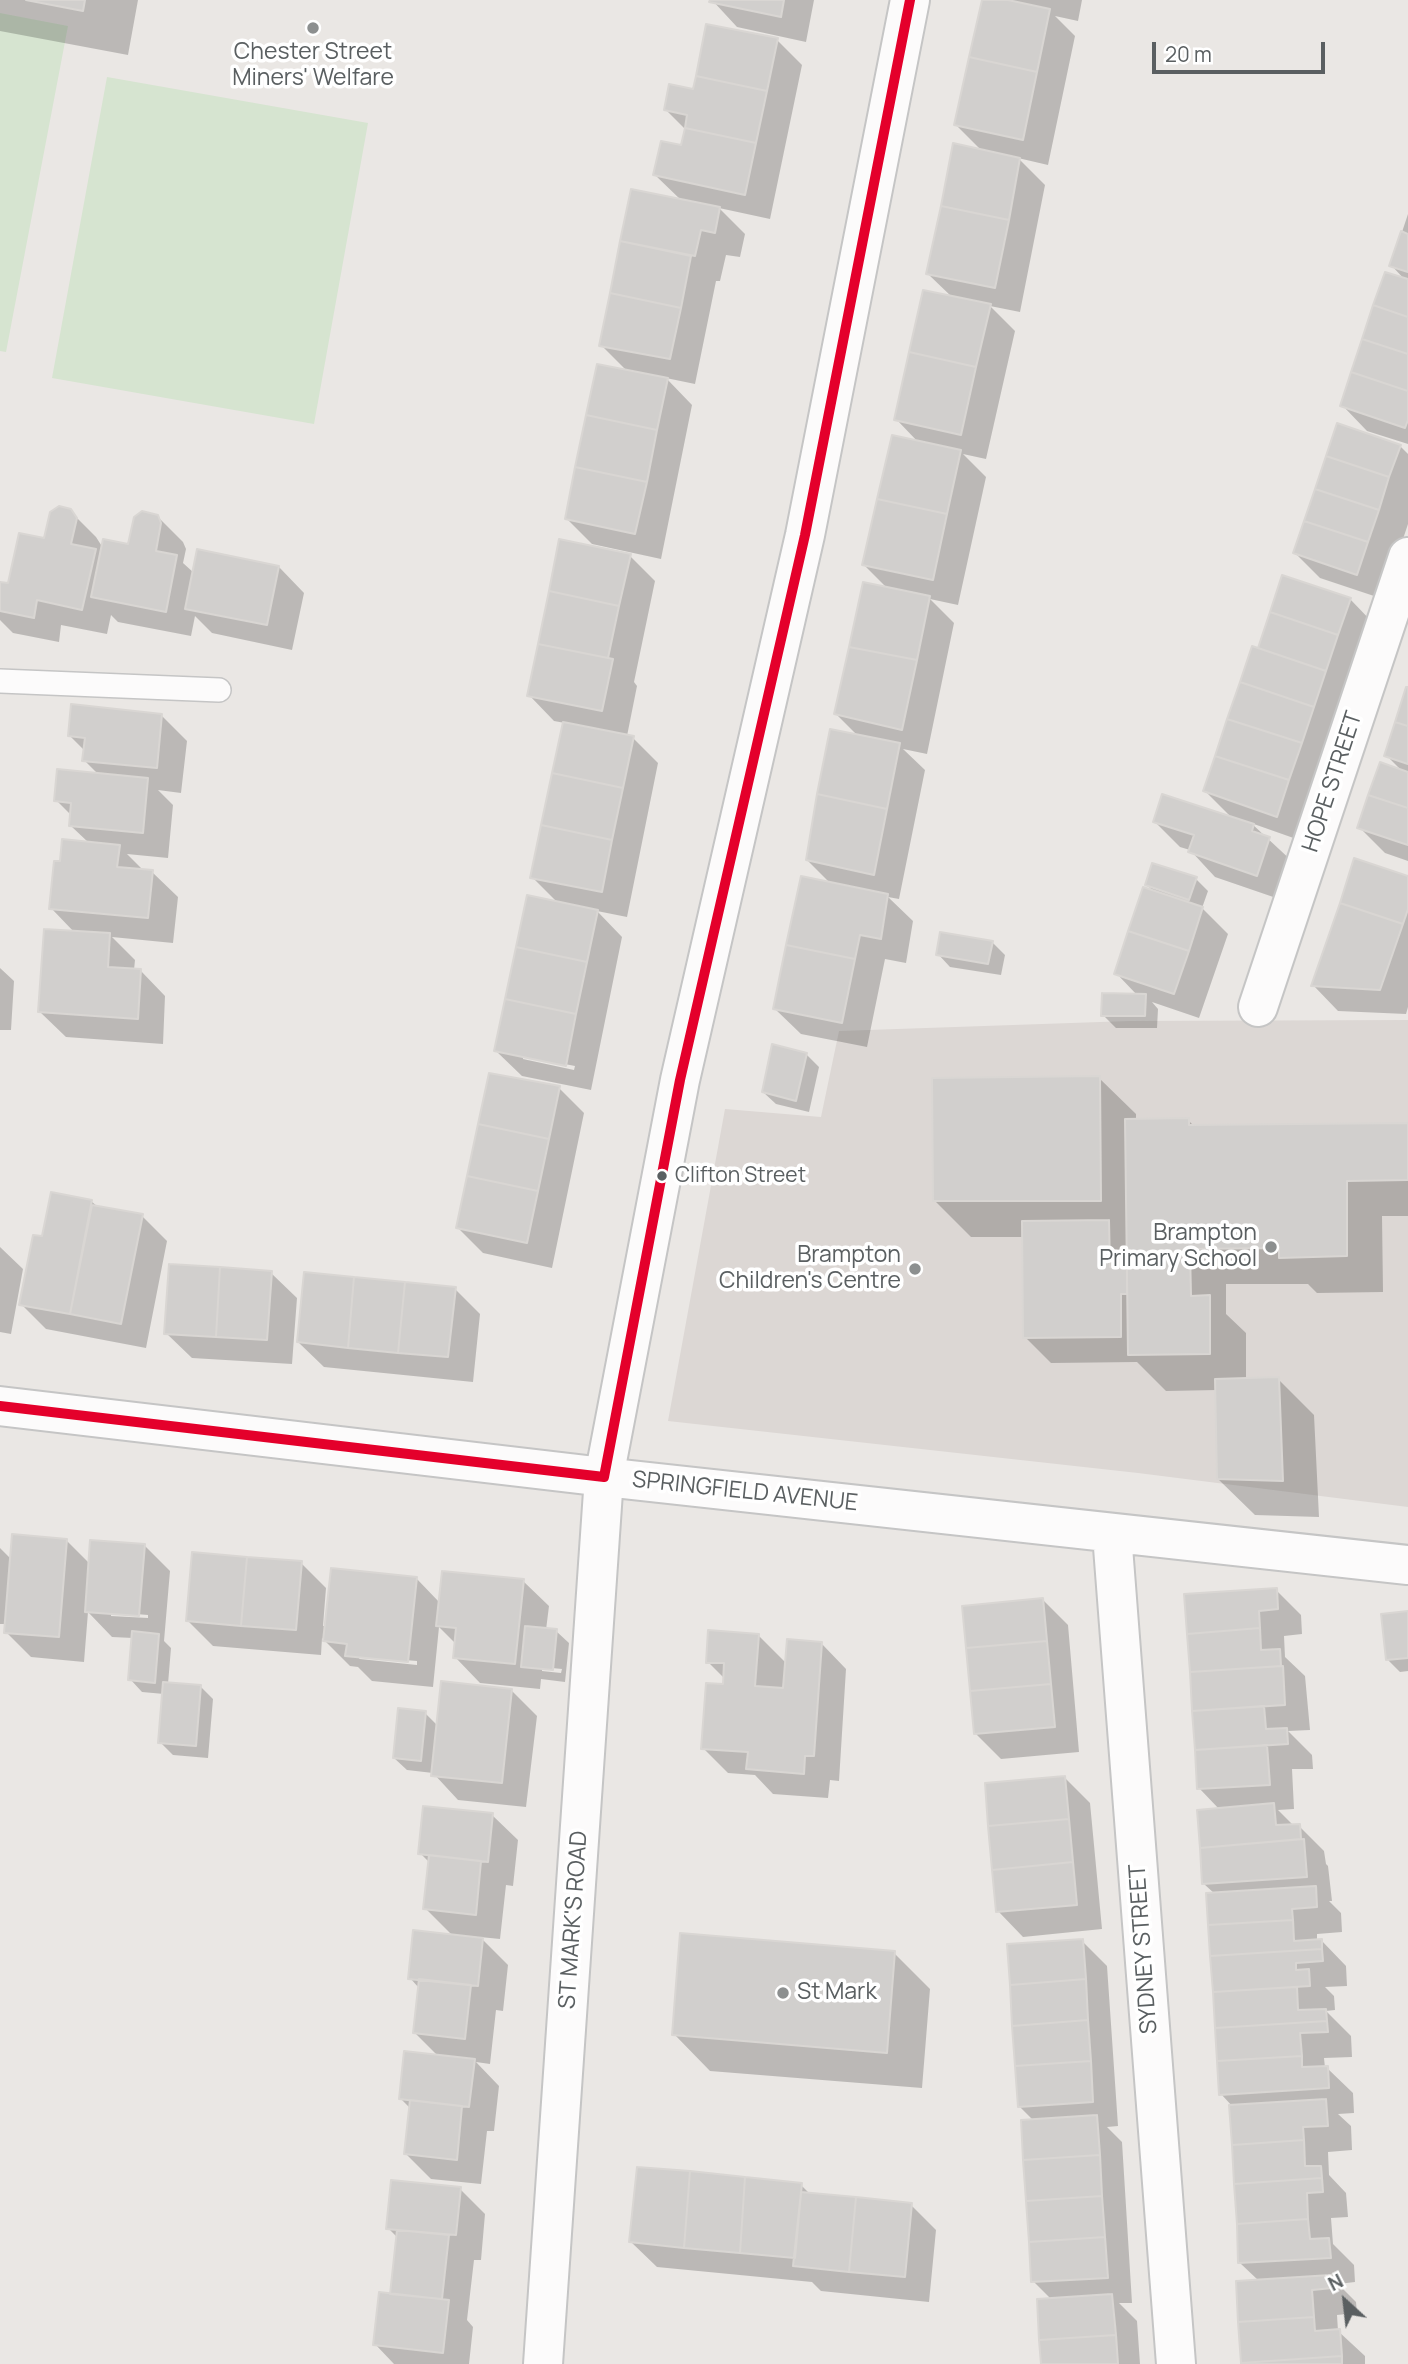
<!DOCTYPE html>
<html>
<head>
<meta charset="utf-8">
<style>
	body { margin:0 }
	#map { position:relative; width:1408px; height:2364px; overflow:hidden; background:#eae7e4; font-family:Manrope,sans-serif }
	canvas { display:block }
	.north { position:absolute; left:1310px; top:2266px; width:70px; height:70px; -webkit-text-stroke:5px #fff; paint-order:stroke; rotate:333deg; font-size:19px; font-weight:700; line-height:28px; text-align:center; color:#5a5f61 }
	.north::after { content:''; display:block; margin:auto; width:24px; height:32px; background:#5a5f61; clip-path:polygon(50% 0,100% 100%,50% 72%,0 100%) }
	.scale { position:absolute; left:1152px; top:42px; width:173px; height:32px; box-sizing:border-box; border:4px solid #5a5f61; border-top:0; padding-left:9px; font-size:21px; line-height:24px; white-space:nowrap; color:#5a5f61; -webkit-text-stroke:5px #fff; paint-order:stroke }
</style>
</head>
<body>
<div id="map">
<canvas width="1408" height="2364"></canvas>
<div class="north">N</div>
<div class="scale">20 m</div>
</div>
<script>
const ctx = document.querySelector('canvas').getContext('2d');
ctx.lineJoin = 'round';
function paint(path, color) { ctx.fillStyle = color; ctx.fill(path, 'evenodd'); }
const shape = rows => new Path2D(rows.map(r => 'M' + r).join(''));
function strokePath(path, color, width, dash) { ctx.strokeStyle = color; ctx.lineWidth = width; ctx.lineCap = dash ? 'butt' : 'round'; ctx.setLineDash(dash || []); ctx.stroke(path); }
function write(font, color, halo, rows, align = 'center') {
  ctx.font = font + ' Manrope,sans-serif'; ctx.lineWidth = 7; ctx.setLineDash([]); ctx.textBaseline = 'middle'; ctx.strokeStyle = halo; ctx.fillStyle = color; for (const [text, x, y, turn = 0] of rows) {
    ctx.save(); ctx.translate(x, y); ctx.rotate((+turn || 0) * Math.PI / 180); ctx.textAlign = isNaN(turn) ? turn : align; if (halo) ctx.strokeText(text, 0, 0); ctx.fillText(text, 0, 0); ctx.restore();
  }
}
const education = shape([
	[1408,1020,1408,1507,1138,1473,668,1421,725,1109,821,1117,839,1031,1129,1021]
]);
const green = shape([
	[0,13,68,26,6,352,0,351],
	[107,77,368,123,314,424,52,378]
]);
const shadow = shape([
	[0,0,138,0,128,55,0,31],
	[712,0,814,0,806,42,737,27],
	[983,0,1082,0,1078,21,1055,16,1075,36,1048,165,1018,158,1045,185,1020,312,990,306,1015,331,986,459,963,454,986,477,958,605,930,599,954,623,927,754,903,749,925,770,899,899,888,897,913,921,906,963,885,959,867,1047,801,1034,775,1009,832,885,807,860,859,737,836,714,889,590,864,565,919,443,896,419,953,298,928,274,983,152,956,125],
	[777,40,802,65,770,219,719,208,745,234,740,257,726,255,720,281,716,281,695,384,666,378,692,405,661,559,592,544,567,519,627,371,601,345,632,191,682,201,655,175,682,147,686,130,666,110],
	[1408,214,1408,444,1367,431,1342,405,1406,281,1391,265],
	[1400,446,1408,454,1408,524,1383,599,1320,578,1295,553],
	[70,511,96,537,103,548,129,546,157,516,183,542,186,549,183,563,194,573,279,567,304,593,292,650,212,633,195,616,191,636,118,622,111,615,107,634,61,625,59,642,13,633,0,620,0,584,10,585],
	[630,556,655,581,634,682,637,686,627,736,633,738,658,763,627,917,597,911,622,937,591,1090,522,1076,496,1051,558,903,532,877,565,723,554,721,529,695],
	[523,1056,575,1066,574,1070,523,1059],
	[1283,577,1350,599,1375,625,1302,841,1251,823,1294,863,1282,900,1215,877,1190,850,1180,847,1155,822,1233,819,1205,791,1259,651],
	[1408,689,1408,861,1385,853,1359,827,1402,771,1386,755],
	[161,715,187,741,181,793,158,790,173,805,168,858,127,854,144,871,152,872,178,897,173,943,112,937,135,960,134,970,140,970,165,996,163,1044,66,1037,40,1012,75,933,51,908,61,863,89,843,71,826,72,816,56,800,99,775,84,760,85,751,70,736],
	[1408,878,1408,1007,1406,1014,1338,1011,1313,985],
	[1196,879,1208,891,1202,908,1228,934,1199,1018,1152,1002,1158,1009,1157,1028,1116,1028,1103,1015,1138,996,1116,973,1155,893,1147,885],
	[992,942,1005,955,1001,975,950,967,938,954],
	[0,968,14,981,11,1030,0,1030],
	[806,1054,819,1067,809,1112,776,1104,763,1092],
	[1099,1078,1136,1114,1136,1120,1188,1120,1195,1127,1408,1124,1408,1216,1382,1216,1383,1292,1317,1293,1308,1284,1226,1284,1226,1314,1246,1333,1246,1380,1278,1379,1314,1415,1319,1517,1255,1515,1218,1479,1217,1390,1166,1391,1137,1362,1051,1363,1025,1337,1024,1237,971,1237,935,1201],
	[559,1088,584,1113,552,1268,483,1253,458,1228],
	[91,1201,98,1207,142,1216,167,1241,146,1348,46,1329,21,1304,44,1238],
	[0,1247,23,1269,11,1334,0,1332],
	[271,1273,297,1298,292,1364,192,1358,166,1333],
	[455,1289,480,1314,473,1382,324,1367,298,1342],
	[66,1540,90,1564,145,1546,170,1571,164,1641,171,1648,168,1684,201,1687,213,1699,208,1758,173,1755,160,1742,164,1694,142,1692,130,1679,133,1638,112,1637,88,1612,84,1662,31,1657,6,1632,6,1624,0,1624,0,1548,12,1560],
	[111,1612,148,1615,148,1618,111,1616],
	[301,1563,326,1588,323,1626,327,1626,416,1578,440,1603,523,1581,549,1606,546,1630,556,1631,569,1643,565,1682,541,1679,540,1689,480,1683,455,1657,456,1644,439,1627,433,1687,372,1681,358,1667,350,1666,322,1638,321,1655,213,1646,188,1621],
	[356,1656,417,1661,417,1665,360,1659],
	[542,1667,562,1669,561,1673,542,1671],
	[1276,1590,1301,1615,1302,1634,1284,1636,1285,1657,1305,1676,1310,1730,1288,1731,1312,1755,1313,1769,1292,1769,1294,1809,1278,1810,1294,1826,1299,1826,1324,1851,1326,1864,1328,1866,1332,1901,1329,1901,1341,1913,1342,1932,1317,1934,1317,1941,1321,1940,1346,1966,1347,1986,1325,1987,1334,1996,1335,2010,1326,2011,1351,2036,1352,2057,1324,2058,1325,2068,1327,2068,1353,2093,1354,2113,1338,2114,1351,2126,1352,2150,1328,2152,1329,2175,1346,2193,1348,2217,1331,2218,1333,2244,1354,2265,1355,2282,1338,2284,1356,2302,1357,2313,1337,2315,1338,2331,1365,2356,1365,2364,1243,2364,1259,2281,1240,2263,1233,2107,1221,2094,1208,1895,1215,1894,1204,1884,1199,1812,1220,1810,1199,1788,1186,1595],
	[1043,1600,1068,1625,1079,1752,1001,1759,976,1734],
	[1408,1613,1408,1671,1400,1672,1388,1660],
	[759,1636,787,1664,821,1643,846,1669,839,1781,830,1780,828,1798,773,1794,755,1775,728,1773,703,1748,725,1686,725,1679,708,1662],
	[511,1690,537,1716,526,1807,458,1800,433,1773,407,1770,394,1758,425,1713,438,1726],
	[1065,1778,1090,1803,1102,1929,1023,1937,998,1911],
	[492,1815,518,1840,513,1886,506,1885,500,1939,480,1937,508,1965,503,2011,496,2010,490,2064,476,2062,499,2086,494,2131,487,2131,481,2184,431,2179,406,2154,411,2109,401,2099,438,2056,415,2033,419,1988,410,1978,453,1936,425,1908,430,1863,420,1853],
	[1082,1941,1107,1966,1118,2126,1107,2127,1122,2142,1132,2303,1119,2303,1137,2321,1140,2364,1043,2364,1052,2300,1033,2281,1034,2121,1019,2106],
	[894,1953,930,1989,922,2088,710,2071,674,2034],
	[801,2185,811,2195,911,2205,936,2230,929,2302,821,2291,812,2282,657,2267,631,2242],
	[460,2189,485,2214,481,2260,474,2260,467,2320,473,2327,469,2364,394,2364,375,2344,392,2296,398,2238,388,2228]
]);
const building = shape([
	[26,0,85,0,83,11,26,0],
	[710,0,784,0,781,17,709,2,710,0],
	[982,0,1008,0,1050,9,1037,72,969,57,982,0],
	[706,24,778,38,767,91,696,76,706,24],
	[969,57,1037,72,1023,140,954,125,969,57],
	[696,76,767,91,756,143,685,128,687,115,664,110,669,84,693,89,696,76],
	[685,128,756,143,745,195,653,175,661,141,681,145,685,128],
	[953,143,1020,158,1009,220,941,206,953,143],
	[631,189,720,207,715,233,701,230,695,256,620,241,631,189],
	[941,206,1009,220,995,288,926,274,941,206],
	[1401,231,1408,234,1408,272,1389,266,1401,231],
	[620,241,691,256,681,308,610,293,620,241],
	[1385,272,1408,279,1408,317,1373,305,1385,272],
	[923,290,991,304,976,367,909,352,923,290],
	[610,293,681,308,670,359,599,346,610,293],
	[1373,305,1408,317,1408,354,1362,339,1373,305],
	[1362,339,1408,354,1408,391,1351,372,1362,339],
	[909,352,976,367,961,435,894,420,909,352],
	[597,364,668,378,657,430,586,415,597,364],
	[1351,372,1408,391,1408,420,1405,428,1340,406,1351,372],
	[586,415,657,430,647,482,575,467,586,415],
	[1337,423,1401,445,1389,477,1326,456,1337,423],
	[892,435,961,450,947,514,877,499,892,435],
	[1326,456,1389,477,1379,510,1315,489,1326,456],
	[575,467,647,482,635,534,565,519,575,467],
	[1315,489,1379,510,1368,542,1304,521,1315,489],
	[877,499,947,514,933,580,862,565,877,499],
	[59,506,71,509,77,518,71,544,96,549,82,610,37,600,34,618,0,611,0,582,8,583,19,533,44,538,50,512,59,506],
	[142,511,158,515,161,523,156,551,177,555,166,612,91,597,103,539,128,544,134,517,142,511],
	[1304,521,1368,542,1357,575,1293,553,1304,521],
	[559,539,631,554,619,606,549,591,559,539],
	[197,549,279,566,267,625,185,609,197,549],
	[1282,575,1351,598,1338,635,1270,612,1282,575],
	[863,582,930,596,917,660,849,647,863,582],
	[549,591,619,606,608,658,538,644,549,591],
	[1270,612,1338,635,1326,671,1258,648,1270,612],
	[538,644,613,659,602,711,527,696,538,644],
	[1252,646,1326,671,1314,707,1240,682,1252,646],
	[849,647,917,660,902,730,834,714,849,647],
	[1240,682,1314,707,1302,743,1227,719,1240,682],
	[1406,687,1408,687,1408,726,1395,722,1406,687],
	[71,704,162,714,157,768,82,761,85,738,68,736,71,704],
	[1227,719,1302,743,1289,780,1215,756,1227,719],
	[563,722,634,736,623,788,552,773,563,722],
	[1395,722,1408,726,1408,764,1384,756,1395,722],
	[830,729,900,743,887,809,817,794,830,729],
	[1215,756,1289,780,1277,817,1203,791,1215,756],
	[1380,762,1408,772,1408,808,1368,795,1380,762],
	[57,769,148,778,143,833,69,826,71,803,54,801,57,769],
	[552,773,623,788,612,840,541,825,552,773],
	[817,794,887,809,874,875,806,860,817,794],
	[1162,794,1254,824,1252,831,1270,837,1257,876,1188,852,1194,835,1153,822,1162,794],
	[1368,795,1408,808,1408,845,1357,828,1368,795],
	[541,825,612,840,602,892,530,878,541,825],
	[62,839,120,845,117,867,153,870,148,918,49,909,54,861,60,861,62,839],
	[1354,858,1408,876,1408,909,1403,924,1340,903,1354,858],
	[1152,863,1197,877,1189,900,1145,885,1152,863],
	[801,876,888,894,881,939,860,935,855,959,786,945,801,876],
	[1143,887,1203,907,1189,951,1128,931,1143,887],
	[527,895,598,910,587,962,516,947,527,895],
	[1340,903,1403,924,1380,990,1311,986,1340,903],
	[44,929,110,933,108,967,141,969,138,1019,38,1012,44,929],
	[1128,931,1189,951,1174,994,1114,974,1128,931],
	[940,932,993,941,988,964,936,955,940,932],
	[786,945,855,959,842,1023,773,1009,786,945],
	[516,947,587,962,576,1014,505,999,516,947],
	[1102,993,1146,994,1145,1016,1101,1016,1102,993],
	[505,999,576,1014,566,1066,494,1051,505,999],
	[772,1044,807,1053,796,1101,762,1092,772,1044],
	[489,1073,560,1086,549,1139,478,1124,489,1073],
	[1100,1076,1101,1201,933,1201,932,1078,1100,1076],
	[1189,1118,1189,1125,1408,1123,1408,1180,1347,1181,1347,1256,1279,1258,1279,1248,1190,1249,1191,1296,1210,1295,1210,1354,1128,1355,1125,1119,1189,1118],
	[478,1124,549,1139,538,1191,467,1176,478,1124],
	[467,1176,538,1191,527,1243,456,1228,467,1176],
	[51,1192,92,1200,70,1314,19,1305,33,1235,42,1236,51,1192],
	[92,1205,143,1214,121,1324,70,1314,92,1205],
	[1109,1220,1110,1267,1127,1267,1127,1294,1121,1294,1121,1337,1023,1338,1022,1221,1109,1220],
	[169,1264,220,1267,216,1337,164,1334,169,1264],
	[220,1267,272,1271,267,1340,216,1337,220,1267],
	[304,1272,354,1277,348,1348,297,1342,304,1272],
	[354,1277,405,1282,398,1353,348,1348,354,1277],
	[405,1282,456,1287,448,1357,398,1353,405,1282],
	[1279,1377,1283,1481,1217,1479,1215,1379,1279,1377],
	[12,1534,67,1539,59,1637,4,1633,12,1534],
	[90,1540,145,1544,139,1616,85,1612,90,1540],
	[192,1552,247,1557,241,1626,186,1621,192,1552],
	[247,1557,302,1561,296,1630,241,1626,247,1557],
	[331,1568,417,1577,408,1662,345,1656,347,1644,323,1641,331,1568],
	[442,1571,524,1579,515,1664,453,1658,456,1628,436,1626,442,1571],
	[1277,1588,1278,1609,1259,1611,1260,1628,1187,1634,1184,1594,1277,1588],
	[1043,1598,1047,1641,966,1648,962,1606,1043,1598],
	[1408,1611,1408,1658,1386,1660,1381,1614,1408,1611],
	[525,1626,557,1629,553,1670,521,1667,525,1626],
	[1260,1628,1261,1650,1280,1649,1281,1666,1190,1672,1187,1634,1260,1628],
	[708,1630,759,1634,755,1686,783,1688,787,1639,822,1642,814,1756,805,1756,804,1774,746,1769,748,1752,701,1749,706,1683,723,1684,724,1663,706,1663,708,1630],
	[132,1631,159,1634,155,1683,128,1680,132,1631],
	[1047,1641,1051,1684,970,1691,966,1648,1047,1641],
	[1283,1666,1285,1705,1192,1711,1190,1672,1283,1666],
	[441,1681,512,1689,502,1783,431,1776,441,1681],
	[163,1682,201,1685,196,1746,158,1743,163,1682],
	[1051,1684,1055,1727,974,1734,970,1691,1051,1684],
	[1264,1706,1266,1729,1287,1728,1288,1744,1195,1750,1192,1711,1264,1706],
	[398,1708,426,1711,421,1761,393,1758,398,1708],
	[1267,1745,1270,1785,1197,1789,1195,1750,1267,1745],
	[1065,1776,1069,1819,988,1826,985,1783,1065,1776],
	[1274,1803,1276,1825,1300,1824,1301,1839,1200,1848,1197,1810,1274,1803],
	[423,1806,493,1813,488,1862,418,1854,423,1806],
	[1069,1819,1073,1862,992,1870,988,1826,1069,1819],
	[1304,1839,1307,1877,1202,1884,1200,1848,1304,1839],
	[429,1855,481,1861,476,1915,423,1909,429,1855],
	[1073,1862,1077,1905,996,1912,992,1870,1073,1862],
	[1316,1886,1317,1907,1292,1909,1293,1920,1208,1925,1206,1893,1316,1886],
	[1293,1920,1294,1941,1322,1939,1322,1949,1210,1956,1208,1925,1293,1920],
	[413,1930,483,1938,478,1986,408,1979,413,1930],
	[680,1933,895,1951,887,2053,672,2035,680,1933],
	[1083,1939,1086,1979,1010,1985,1007,1944,1083,1939],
	[1322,1949,1323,1961,1296,1963,1296,1970,1309,1969,1310,1986,1213,1992,1210,1956,1322,1949],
	[419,1979,471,1985,465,2039,413,2033,419,1979],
	[1086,1979,1088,2020,1012,2026,1010,1985,1086,1979],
	[1297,1987,1298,2010,1326,2009,1327,2021,1215,2028,1213,1992,1297,1987],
	[1088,2020,1091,2061,1015,2066,1012,2026,1088,2020],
	[1327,2021,1328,2032,1300,2033,1302,2056,1217,2061,1215,2028,1327,2021],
	[404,2051,475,2059,469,2107,399,2099,404,2051],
	[1302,2056,1302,2067,1328,2066,1329,2088,1219,2095,1217,2061,1302,2056],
	[1091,2061,1093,2102,1018,2107,1015,2066,1091,2061],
	[1326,2099,1328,2126,1303,2127,1304,2140,1232,2145,1229,2105,1326,2099],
	[410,2100,462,2106,457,2160,404,2154,410,2100],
	[1097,2115,1100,2155,1023,2160,1021,2120,1097,2115],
	[1304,2140,1305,2166,1321,2166,1322,2178,1234,2184,1232,2145,1304,2140],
	[1100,2155,1102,2196,1026,2201,1023,2160,1100,2155],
	[637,2167,690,2171,684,2248,629,2242,637,2167],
	[690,2171,745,2177,740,2253,684,2248,690,2171],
	[745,2177,802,2183,795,2258,740,2253,745,2177],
	[1322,2178,1323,2192,1307,2193,1308,2219,1237,2224,1234,2184,1322,2178],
	[391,2180,461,2187,456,2235,386,2229,391,2180],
	[801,2192,856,2197,849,2272,793,2266,801,2192],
	[1102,2196,1105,2237,1029,2242,1026,2201,1102,2196],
	[856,2197,912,2203,905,2277,849,2272,856,2197],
	[1308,2219,1310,2239,1329,2238,1331,2258,1238,2263,1237,2224,1308,2219],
	[397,2230,449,2235,442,2299,390,2294,397,2230],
	[1105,2237,1108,2278,1031,2282,1029,2242,1105,2237],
	[1331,2275,1332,2288,1312,2290,1314,2317,1238,2322,1236,2281,1331,2275],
	[379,2292,449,2300,443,2353,373,2345,379,2292],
	[1112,2294,1116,2335,1039,2340,1037,2299,1112,2294],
	[1314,2317,1315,2331,1340,2329,1342,2356,1241,2363,1238,2322,1314,2317],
	[1116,2335,1118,2364,1041,2364,1039,2340,1116,2335],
	[1342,2356,1342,2364,1241,2364,1241,2363,1342,2356]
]);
const service = shape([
	[0,681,219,690]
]);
const minor = shape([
	[1258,1007,1408,557],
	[0,1406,604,1477,1408,1565],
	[1112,1534,1176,2364],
	[543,2364,604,1477,680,1080,805,535,910,0]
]);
const bus1 = shape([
	[0,1406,604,1477,680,1080,805,535,910,0]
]);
const markers = [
	[313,28,7,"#8c8f8f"],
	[662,1176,6,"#5a5f61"],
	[1271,1247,7,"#8c8f8f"],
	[915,1269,7,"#8c8f8f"],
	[783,1993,7,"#8c8f8f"]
];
const busNames = [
	["Clifton Street",675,1176]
];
const poiNames = [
	["Chester Street",313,53,"center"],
	["Miners' Welfare",313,79,"center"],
	["Brampton",1257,1234],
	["Primary School",1257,1260],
	["Brampton",901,1256],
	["Children's Centre",901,1282],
	["St Mark",797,1993,"left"]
];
const streetNames = [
	["HOPE STREET",1333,782,-72],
	["SPRINGFIELD AVENUE",745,1492,6],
	["ST MARK'S ROAD",574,1920,-86],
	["SYDNEY STREET",1144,1949,-94]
];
paint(education, '#dcd7d4');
paint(green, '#d6e4d0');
paint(shadow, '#0003');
paint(building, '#d1cfcd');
strokePath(building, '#d9d6d3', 2);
strokePath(service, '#c5c5c5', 26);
strokePath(minor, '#c5c5c5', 42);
strokePath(service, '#fcfbfb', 23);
strokePath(minor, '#fcfbfb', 38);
strokePath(bus1, '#e4002b', 10);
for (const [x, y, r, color] of markers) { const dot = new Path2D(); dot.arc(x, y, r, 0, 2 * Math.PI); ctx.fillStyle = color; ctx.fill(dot); strokePath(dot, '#fff', 2.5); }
write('21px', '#5a5f61', '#fff', busNames, 'left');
write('23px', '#5a5f61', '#fff', poiNames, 'right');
write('23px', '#5a5f61', '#fff', streetNames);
</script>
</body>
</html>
